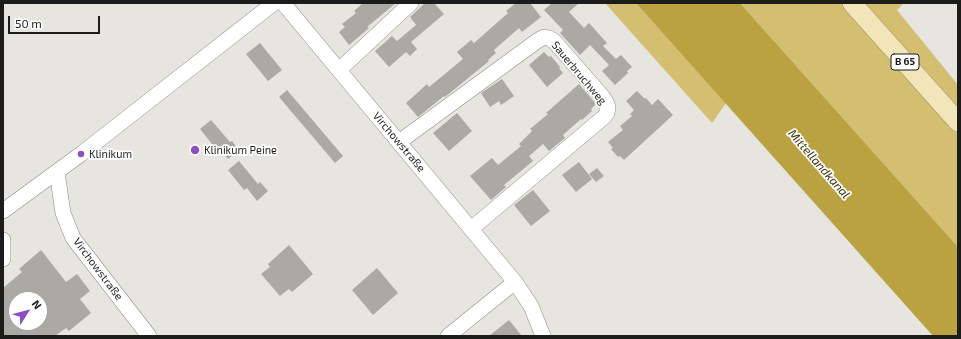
<!DOCTYPE html>
<html>
<head>
<meta charset="utf-8">
<style>
	body { margin:0 }
	#map { position:relative; width:961px; height:339px; overflow:hidden; background:#e6e5df; font-family:"Exo 2",sans-serif }
	canvas { display:block }
	.frame { position:absolute; inset:0; border:4px solid #1c1c1a; pointer-events:none }
	.north { position:absolute; left:8px; top:291px; width:40px; height:40px; box-sizing:border-box; background:#fff; border:1px solid #a4a4a3; border-radius:50%; rotate:54deg; font-size:11px; font-weight:700; line-height:16px; text-align:center; color:#1c1c1a }
	.north::after { content:''; display:block; margin:auto; width:14px; height:18px; background:#8c4fc5; clip-path:polygon(50% 0,100% 100%,50% 72%,0 100%) }
	.scale { position:absolute; left:8px; top:16px; width:92px; height:18px; box-sizing:border-box; border:2px solid #1c1c1a; border-top:0; padding-left:5px; font-size:12px; line-height:14px; white-space:nowrap; color:#1c1c1a; -webkit-text-stroke:3px #fff; paint-order:stroke }
</style>
</head>
<body>
<div id="map">
<canvas width="961" height="339"></canvas>
<div class="frame"></div>
<div class="north">N</div>
<div class="scale">50 m</div>
</div>
<script>
const ctx = document.querySelector('canvas').getContext('2d');
ctx.lineJoin = 'round';
function paint(path, color) { ctx.fillStyle = color; ctx.fill(path, 'evenodd'); }
const shape = rows => new Path2D(rows.map(r => 'M' + r).join(''));
function strokePath(path, color, width, dash) { ctx.strokeStyle = color; ctx.lineWidth = width; ctx.lineCap = dash ? 'butt' : 'round'; ctx.setLineDash(dash || []); ctx.stroke(path); }
function write(font, color, halo, rows, align = 'center') {
  ctx.font = font + ' "Exo 2",sans-serif'; ctx.lineWidth = 3.5; ctx.setLineDash([]); ctx.textBaseline = 'middle'; ctx.strokeStyle = halo; ctx.fillStyle = color; for (const [text, x, y, turn = 0] of rows) {
    ctx.save(); ctx.translate(x, y); ctx.rotate((+turn || 0) * Math.PI / 180); ctx.textAlign = isNaN(turn) ? turn : align; if (halo) ctx.strokeText(text, 0, 0); ctx.fillText(text, 0, 0); ctx.restore();
  }
}
const green = shape([
	[605,3,636,3,726,103,712,123],
	[740,3,904,3,897,10,958,85,958,247]
]);
const water = shape([
	[636,3,740,3,958,247,958,336,933,336]
]);
const building = shape([
	[363,3,396,3,367,27,369,28,349,45,339,32,345,27,342,24,356,13,354,11],
	[425,3,434,3,444,14,411,42,417,49,410,56,406,52,389,67,375,51,392,36,397,41,416,25,410,17],
	[516,3,530,3,541,17,522,32,519,28,494,50,496,53,488,60,489,61,445,97,444,96,418,117,406,103,427,84,429,87,463,59,457,52,471,40,474,43,508,13,506,11],
	[552,3,579,3,569,12,584,28,589,23,607,43,603,46,616,59,621,55,632,67,627,71,628,73,615,85,602,71,609,65,590,45,580,55,560,33,563,30,544,10],
	[260,43,282,70,268,81,246,54],
	[544,52,549,57,551,56,560,67,559,68,563,73,547,87,529,65],
	[502,79,514,96,501,105,499,101,490,107,481,93],
	[579,84,596,104,591,109,592,111,582,120,581,119,563,135,565,138,549,151,543,144,529,156,533,161,504,185,506,187,491,200,470,176,492,158,498,165,521,146,519,144,532,131,530,129,548,114,546,113],
	[287,90,343,156,335,163,279,97],
	[637,91,645,99,646,98,652,105,658,99,673,115,624,160,620,156,618,157,611,149,613,148,608,142,623,130,620,126,632,116,630,114,634,110,626,101],
	[457,113,472,131,449,151,433,133],
	[211,120,230,142,232,141,239,150,228,159,218,147,216,149,200,129],
	[239,161,258,184,260,182,268,191,257,201,247,188,244,190,228,170],
	[579,162,592,179,576,192,562,175],
	[597,168,604,176,596,182,589,174],
	[533,190,550,211,531,226,514,205],
	[289,245,313,274,292,292,289,289,280,296,261,274,270,267,268,264],
	[41,250,66,282,77,274,90,291,80,299,91,313,69,331,66,328,55,336,3,336,3,288,22,272,19,269],
	[16,299,40,299,40,323,16,323],
	[377,268,398,293,373,315,352,290],
	[509,320,522,336,489,336]
]);
const minor = shape([
	[283,3,515,282,531,306,543,336],
	[339,70,411,3],
	[399,142,537,41,544,37,549,38,554,41,602,96,606,102,608,107,607,113,604,117,471,229],
	[57,172,63,213,73,238,149,336],
	[3,211,81,154,274,3],
	[3,240,3,259],
	[448,336,515,282]
]);
const major = shape([
	[852,3,958,122]
]);
const markers = [
	[195,150,5,"#8c4fc5"],
	[81,154,4,"#8c4fc5"]
];
const shields = [
	[905,62,28]
];
const shieldNames = [
	["B 65",905,62]
];
const streetNames = [
	["Sauerbruchweg",579,73,50],
	["Virchowstraße",399,142,50],
	["Virchowstraße",98,269,53]
];
const poiNames = [
	["Klinikum Peine",204,150],
	["Klinikum",89,154]
];
const waterNames = [
	["Mittellandkanal",819,164,49]
];
paint(green, '#d3bf6f');
paint(water, '#baa241');
paint(building, '#aaa9a3');
strokePath(minor, '#8d8c86', 16);
strokePath(major, '#a09463', 20);
strokePath(minor, '#fff', 15);
strokePath(major, '#f1e5b9', 19);
for (const [x, y, r, color] of markers) { const dot = new Path2D(); dot.arc(x, y, r, 0, 2 * Math.PI); ctx.fillStyle = color; ctx.fill(dot); strokePath(dot, '#fff', 1.5); }
for (const [x, y, w] of shields) { const box = new Path2D(); box.roundRect(x - w / 2, y - 8, w, 16, 3); ctx.fillStyle = '#fff'; ctx.fill(box); strokePath(box, '#1c1c1a', 1); }
write('bold 10px', '#1c1c1a', null, shieldNames);
write('11px', '#1c1c1a', '#fff', streetNames);
write('11px', '#1c1c1a', '#fff', poiNames, 'left');
write('italic 12px', '#392f04', '#fff', waterNames);
</script>
</body>
</html>
